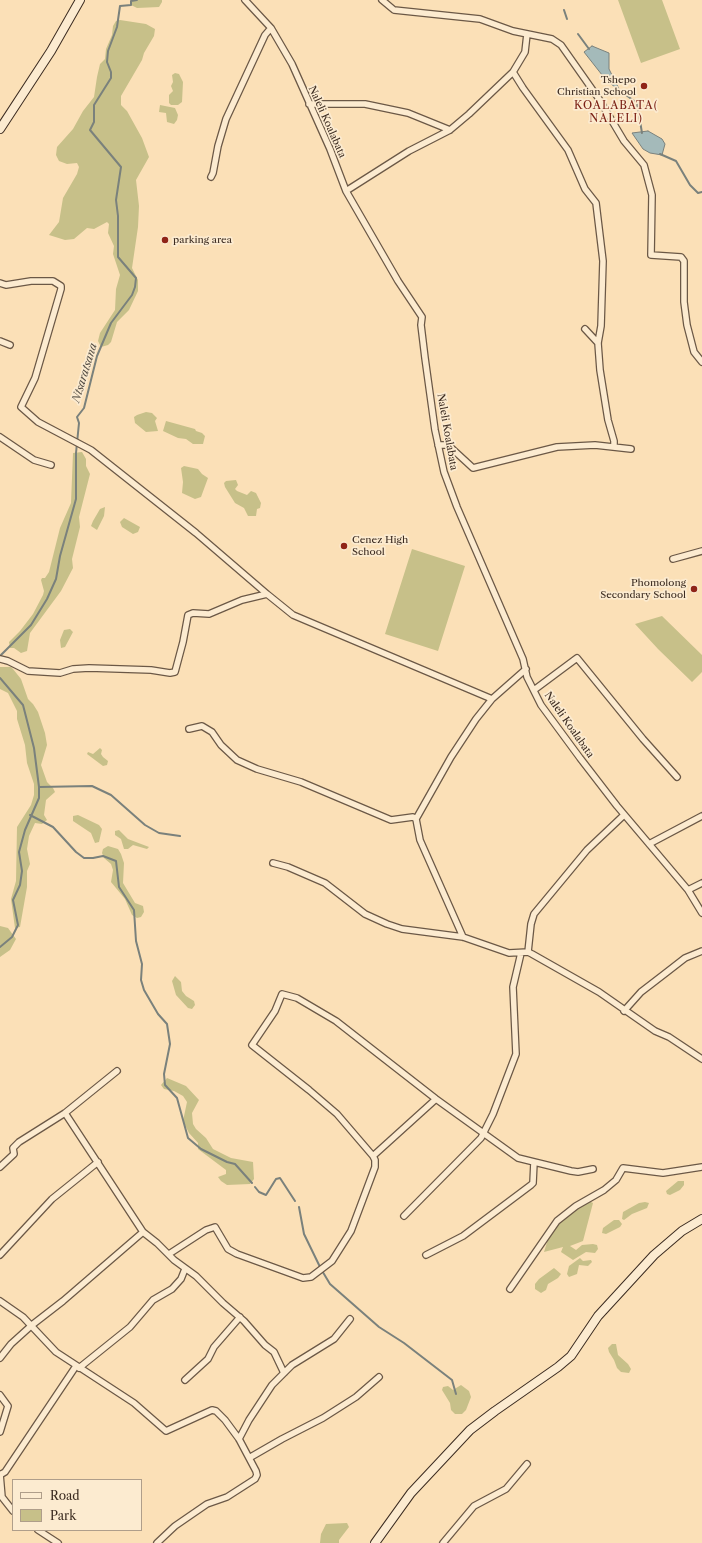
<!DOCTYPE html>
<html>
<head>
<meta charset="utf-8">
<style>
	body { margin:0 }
	#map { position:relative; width:702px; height:1543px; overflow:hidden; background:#fbe0b7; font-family:"Libre Caslon Text",serif }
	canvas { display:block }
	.legend { position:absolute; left:12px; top:1479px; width:130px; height:52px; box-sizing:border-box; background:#fcebd0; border:1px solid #af9e8a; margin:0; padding:5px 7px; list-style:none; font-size:12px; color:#3b2b20 }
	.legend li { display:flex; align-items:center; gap:8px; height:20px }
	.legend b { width:20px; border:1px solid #af9e8a }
</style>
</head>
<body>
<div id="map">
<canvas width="702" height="1543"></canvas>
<ul class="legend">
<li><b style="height:5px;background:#fcebd0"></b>Road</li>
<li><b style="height:11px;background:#c7c089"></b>Park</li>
</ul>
</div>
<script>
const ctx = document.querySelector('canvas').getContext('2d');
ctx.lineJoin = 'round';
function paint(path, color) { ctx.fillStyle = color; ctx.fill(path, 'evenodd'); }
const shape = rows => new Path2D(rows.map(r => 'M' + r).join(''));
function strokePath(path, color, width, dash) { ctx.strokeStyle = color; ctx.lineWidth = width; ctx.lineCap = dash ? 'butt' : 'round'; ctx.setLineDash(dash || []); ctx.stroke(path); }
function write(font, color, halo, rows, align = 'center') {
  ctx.font = font + ' "Libre Caslon Text",serif'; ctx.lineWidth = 3.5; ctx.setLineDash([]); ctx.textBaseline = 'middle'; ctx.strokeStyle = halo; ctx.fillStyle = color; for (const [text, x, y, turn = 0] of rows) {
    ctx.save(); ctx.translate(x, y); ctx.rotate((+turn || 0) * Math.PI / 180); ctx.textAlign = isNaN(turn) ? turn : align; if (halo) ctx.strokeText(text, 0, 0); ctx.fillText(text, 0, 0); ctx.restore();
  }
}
const green = shape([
	[131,0,162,0,162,2,159,7,137,8,131,5],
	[618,0,662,0,680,49,641,63],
	[120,20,146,24,155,29,154,36,144,53,142,60,121,96,121,105,127,111,142,138,149,157,136,180,139,206,138,227,132,268,138,280,138,291,129,310,117,322,111,342,108,345,101,347,98,341,100,333,115,310,116,289,120,275,113,254,114,246,108,233,109,224,107,222,94,229,87,228,74,239,65,240,49,235,59,222,63,198,77,174,79,167,77,163,67,164,59,161,56,155,57,147,73,129,83,111,94,97,97,77,100,64,105,59,106,49,112,35,113,26,116,21],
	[175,73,179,74,183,82,182,102,178,105,171,105,169,103,169,95,173,91,171,86,173,82,172,75],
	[160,105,175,108,178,115,177,120,174,124,167,122,166,113,159,112],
	[146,412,152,413,157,418,155,421,158,431,146,432,135,423,134,417,137,415],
	[166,421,195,429,196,431,202,433,205,436,203,444,193,444,186,439,178,438,163,431],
	[82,452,86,459,86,466,90,474,79,517,80,527,72,559,73,568,61,591,30,633,27,651,21,653,14,648,10,648,9,642,20,631,33,614,43,595,44,591,41,580,42,578,45,578,49,572,60,528,71,503,73,453],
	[184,466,198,469,202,474,208,478,201,497,195,499,182,493,183,482,181,468],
	[236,480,238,485,235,489,237,491,247,495,251,491,256,493,261,503,260,508,257,509,256,516,248,516,244,508,235,503,225,487,224,483,226,481],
	[105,507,104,516,97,530,91,526,93,521,100,509],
	[124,518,140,527,138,532,133,534,122,527,120,522],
	[412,549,465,566,438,651,385,634],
	[662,616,702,655,702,672,692,682,658,649,635,624],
	[70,629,73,632,65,647,61,648,60,640,64,630],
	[0,667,11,667,13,669,21,679,28,699,33,704,38,712,45,733,47,745,41,765,47,782,53,788,55,792,46,800,44,815,47,820,42,824,35,823,29,836,27,849,30,864,27,871,27,887,20,927,15,928,11,899,16,881,17,827,31,805,34,795,34,784,27,763,25,745,17,719,17,711,8,693,0,689],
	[100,748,102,750,101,754,103,757,108,761,107,765,103,766,87,754,88,752,93,754],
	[78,815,99,825,102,829,99,842,95,843,91,833,73,821,73,816],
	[119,830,128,839,149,847,147,849,133,845,128,849,124,849,121,839,115,835,115,831],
	[108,846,118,849,121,854,124,863,123,883,135,903,143,906,144,912,141,917,137,918,132,915,125,899,111,882,113,870,111,864,104,858,102,853,103,849],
	[0,926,8,928,16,939,10,950,0,957],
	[175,976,181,982,182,991,186,996,194,1001,195,1005,192,1009,188,1008,176,995,172,981],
	[167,1078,186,1086,199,1100,192,1113,193,1124,196,1129,206,1138,213,1149,231,1158,253,1162,254,1179,250,1184,227,1185,221,1181,218,1177,226,1174,226,1170,198,1149,198,1143,189,1133,183,1121,187,1102,183,1096,174,1091,164,1089,161,1085],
	[678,1181,684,1181,684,1185,680,1190,670,1195,667,1194,666,1191],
	[589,1201,593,1203,583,1241,570,1246,576,1250,582,1245,593,1244,597,1245,598,1249,595,1253,586,1252,573,1260,561,1252,563,1247,544,1252,550,1233,559,1223],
	[645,1202,649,1203,647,1208,632,1214,624,1220,622,1219,623,1212,639,1203],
	[614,1220,619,1220,622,1224,620,1227,606,1234,602,1233,603,1228],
	[580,1258,583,1261,591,1260,592,1262,588,1266,579,1265,577,1274,569,1277,567,1274,569,1266],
	[554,1268,561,1274,558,1278,548,1284,546,1290,541,1293,535,1289,535,1284,539,1279],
	[612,1344,616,1344,618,1355,628,1364,631,1369,629,1373,621,1372,617,1368,614,1360,609,1352,608,1348],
	[461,1385,469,1391,471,1397,466,1410,462,1414,455,1414,451,1410,450,1403,442,1390,443,1387,448,1386,453,1390],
	[347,1523,349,1527,339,1540,339,1543,320,1543,321,1534,326,1524]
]);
const water = shape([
	[592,46,609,53,609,69,620,91,606,80,584,52,592,46],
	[648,131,662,139,665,144,662,155,650,153,643,149,632,133,648,131]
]);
const stream = shape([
	[564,10,567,19],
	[578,34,589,49],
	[619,90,637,103,642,133],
	[660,154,676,161,690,185,698,193,702,192],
	[0,656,31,625,47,599,56,579,60,556,76,499,76,453,79,423,77,417,84,408,97,356,111,323,132,295,135,287,136,278,118,257,118,216,116,200,121,167,90,130,94,122,94,105,111,78,111,72,107,62,108,51,117,27,120,6,131,5,131,1,137,0],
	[0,678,23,705,34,748,39,787,39,798,25,830,19,852,22,871,20,885,13,900,18,925,12,937,0,947],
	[39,787,92,786,111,795,145,825,159,833,180,836],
	[30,815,53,827,76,852,84,858,93,858,103,856,116,861,119,887,134,910,136,941,142,964,141,980,144,990,158,1014,167,1024,170,1044,164,1074,165,1085,177,1098,188,1138,201,1149,227,1162,235,1164,252,1183],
	[255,1187,259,1192,266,1195,276,1179,280,1178,295,1201],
	[299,1207,304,1234,321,1269,330,1284,379,1327,404,1343,452,1380,456,1394]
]);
const street = shape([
	[245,0,271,28,292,64,330,149,346,191,398,281,422,317,421,325,425,358,435,430,444,472,457,507,523,659,527,677,541,705,580,758,617,806,688,890,702,913],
	[382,0,394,10,480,19,513,31,552,39,561,45,599,99,624,141,644,165,652,195,651,255,681,257,684,261,684,302,687,325,694,352,702,362],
	[513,72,523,88,568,150,585,189,596,203,603,261,601,326,598,343,600,370,608,420,614,441,614,446],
	[309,104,365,104,408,113,450,130],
	[211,177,213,173,218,146,226,119,265,35,271,28],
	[346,191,409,151,450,130,469,114,513,72,525,52,527,34],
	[0,283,6,285,31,281,53,281,61,286,61,289,35,378,21,407,38,422,91,450,196,533,267,594],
	[585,329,598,343],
	[0,341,10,345],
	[0,437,34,460,51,465],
	[438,445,448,445,473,468,557,447,595,445,631,449],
	[673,559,702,551],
	[0,659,8,661,28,671,60,673,73,669,89,668,151,670,170,673,175,672,183,642,188,615,193,613,209,614,242,600,267,594,293,615,492,699],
	[534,690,577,658,643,739,677,777],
	[189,729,202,726,212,732,221,745,237,760,257,769,301,782,391,820,413,817,416,819],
	[649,844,702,816],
	[273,863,288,867,325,883,365,914,387,924,402,929,463,937,509,953,528,952,532,954,599,992,655,1031,669,1037,702,1059],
	[688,890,702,883],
	[463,937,420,840,416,819,451,757,476,719,492,699,526,669],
	[528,952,531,924,534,914,587,850,624,815],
	[624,1011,641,992,667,972,685,958,702,951],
	[436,1099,373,1156,337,1114,309,1090,252,1045,275,1011,282,994,297,998,336,1021,436,1099,518,1158,571,1171,578,1172,593,1169],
	[65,1113,117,1071],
	[0,1167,14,1154,13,1148,19,1142,65,1113,143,1232,157,1243,174,1260,196,1276,223,1303,244,1321,265,1345,274,1352,284,1373],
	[404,1216,481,1138,493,1114,516,1054,513,987,521,953],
	[169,1254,206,1230,215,1227,228,1249,237,1254,303,1278,311,1277,332,1261,351,1231,375,1167,375,1160,373,1156],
	[0,1255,52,1199,98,1162],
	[426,1255,463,1236,531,1185,533,1183,534,1162],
	[510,1289,557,1221,576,1206,604,1190,616,1180,623,1168,663,1173,702,1167],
	[0,1301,23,1317,56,1352,134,1403,166,1431,212,1410,216,1411,225,1420,239,1439,256,1471,257,1475,255,1479,227,1497,207,1504,175,1526,157,1543],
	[0,1358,11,1344,32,1325,63,1301,143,1232],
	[79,1368,130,1327,153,1300,172,1289,181,1279,185,1269],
	[185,1380,208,1359,214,1347,240,1317],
	[0,1395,8,1406,0,1432],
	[239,1439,249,1420,272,1385,292,1365,334,1339,350,1319],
	[249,1458,282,1439,323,1418,356,1397,379,1377],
	[0,1474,2,1497,13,1511],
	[0,1475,5,1472,76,1366],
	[38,1530,58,1543],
	[443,1543,474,1506,506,1489,527,1464]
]);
const secondary = shape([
	[0,129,51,51,80,0],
	[375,1543,411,1493,470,1430,495,1411,558,1367,571,1356,598,1316,654,1255,682,1231,702,1219]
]);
const markers = [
	[644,86,4,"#8f2418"],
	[165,240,4,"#8f2418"],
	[344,546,4,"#8f2418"],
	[694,589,4,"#8f2418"]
];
const poiNames = [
	["Tshepo",636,80],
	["Christian School",636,92],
	["parking area",173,240,"left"],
	["Cenez High",352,540,"left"],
	["School",352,552,"left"],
	["Phomolong",686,583],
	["Secondary School",686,595]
];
const streetNames = [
	["Naleli Koalabata",327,122,66],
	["Naleli Koalabata",447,432,80],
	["Naleli Koalabata",569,725,55]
];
const neighbourhoodNames = [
	["KOALABATA(",616,106],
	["NALELI)",616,119]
];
const waterNames = [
	["Ntsaratsana",85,373,-73]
];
paint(green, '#c7c089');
paint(water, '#a4baba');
strokePath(water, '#7a817c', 1);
strokePath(stream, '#7a817c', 2);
strokePath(street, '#6b5846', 8);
strokePath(secondary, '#3b2b20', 10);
strokePath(street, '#fcebd0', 5.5);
strokePath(secondary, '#fcebd0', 8);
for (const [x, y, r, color] of markers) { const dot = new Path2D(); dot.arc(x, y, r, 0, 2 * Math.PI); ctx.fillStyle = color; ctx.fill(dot); strokePath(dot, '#fcebd0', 1.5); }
write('10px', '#3b2b20', '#fcebd0', poiNames, 'right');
write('10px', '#3b2b20', '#fcebd0', streetNames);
ctx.letterSpacing = '1px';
write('11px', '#7a1f14', '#fcebd0', neighbourhoodNames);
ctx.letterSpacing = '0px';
write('italic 11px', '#554f46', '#fcebd0', waterNames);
</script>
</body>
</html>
